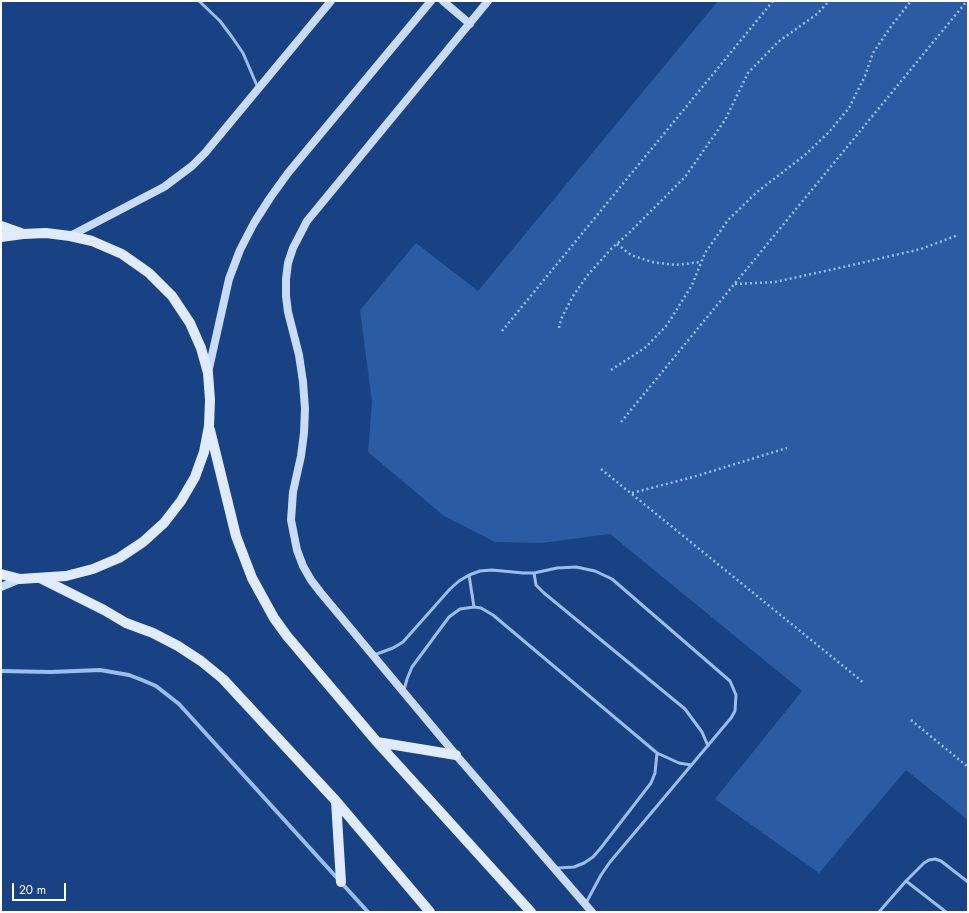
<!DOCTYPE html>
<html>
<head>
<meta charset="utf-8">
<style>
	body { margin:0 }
	#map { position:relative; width:969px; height:913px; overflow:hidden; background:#184283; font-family:Jost,sans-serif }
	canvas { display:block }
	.frame { position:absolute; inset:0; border:2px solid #fff; pointer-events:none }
	.scale { position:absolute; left:12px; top:883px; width:54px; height:18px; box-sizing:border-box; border:2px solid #fff; border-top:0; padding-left:5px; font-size:12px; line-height:14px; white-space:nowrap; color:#fff; -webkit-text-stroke:3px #184283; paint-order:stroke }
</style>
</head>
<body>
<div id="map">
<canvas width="969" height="913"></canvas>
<div class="frame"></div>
<div class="scale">20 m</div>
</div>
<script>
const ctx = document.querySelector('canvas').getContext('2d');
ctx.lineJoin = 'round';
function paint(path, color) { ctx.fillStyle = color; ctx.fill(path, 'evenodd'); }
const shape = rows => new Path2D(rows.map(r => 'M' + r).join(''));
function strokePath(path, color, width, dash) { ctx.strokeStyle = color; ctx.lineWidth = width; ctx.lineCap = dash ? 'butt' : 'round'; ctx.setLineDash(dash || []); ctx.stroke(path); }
const green = shape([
	[718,1,968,1,968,820,906,770,819,873,715,799,802,691,610,534,542,543,495,542,444,516,368,452,372,402,360,310,416,243,478,291]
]);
const path = shape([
	[617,244,631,255,652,262,675,265,701,262],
	[735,284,775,282,848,266,921,249,958,235],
	[559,328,561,319,573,296,587,276,610,250,629,233,685,177,725,120,748,73,778,42,817,14,829,1],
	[502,331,773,1],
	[611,370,646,347,667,325,692,285,705,253,728,220,757,192,805,155,829,132,849,108,865,76,873,53,892,25,911,1],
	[621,422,967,1],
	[601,469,864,683],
	[632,493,693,477,787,448],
	[911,720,968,767]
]);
const lane = shape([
	[199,1,220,21,232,37,243,53,258,88],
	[534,573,536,585,544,593,685,709,702,732,708,746],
	[469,575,474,607],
	[374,655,393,648,403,642,450,589,459,581,469,575,480,571,492,570,523,573,534,573,557,568,576,567,595,571,612,579,730,681,736,695,735,711,731,718,610,862,601,875,586,903],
	[404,690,407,679,412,667,449,617,460,609,474,607,481,608,493,615,657,753,679,763,691,765],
	[557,868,574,867,584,863,593,857,600,849,651,783,655,773,657,753],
	[906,881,946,912],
	[879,912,906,881,924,863,929,860,935,859,941,861,968,882]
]);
const street = shape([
	[1,671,51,672,100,670,129,675,142,680,156,686,179,704,368,912]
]);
const secondary = shape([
	[443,1,470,24],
	[488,1,307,221,293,248,288,263,286,279,286,296,288,312,299,355,303,382,305,409,304,433,301,456,293,492,291,520,297,550,303,566,311,580,321,593,456,755,592,912],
	[70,236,164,187,192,166,205,153,331,1],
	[208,373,229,279,240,250,254,223,270,198,288,173,431,1],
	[1,587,20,579]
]);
const primary = shape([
	[1,226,21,233],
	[1,237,23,234,46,233,70,236,92,241,122,254,149,273,172,296,190,323,201,348,208,373,210,400,209,426,204,452,195,477,181,501,164,523,143,542,119,558,93,569,66,576,20,579,1,574],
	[210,430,236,536,252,578,274,618,287,636,377,742,531,912],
	[40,578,104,610,126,623,153,633,178,646,201,661,223,679,336,801,430,912],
	[377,742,456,755],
	[336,801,341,882]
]);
paint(green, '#2b5ba2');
strokePath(path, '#9dbdec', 2.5, [2, 3]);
strokePath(lane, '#9dbdec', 3);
strokePath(street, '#9dbdec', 4);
strokePath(secondary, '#c9dbf9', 8);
strokePath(primary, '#e1ebff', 10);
</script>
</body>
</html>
